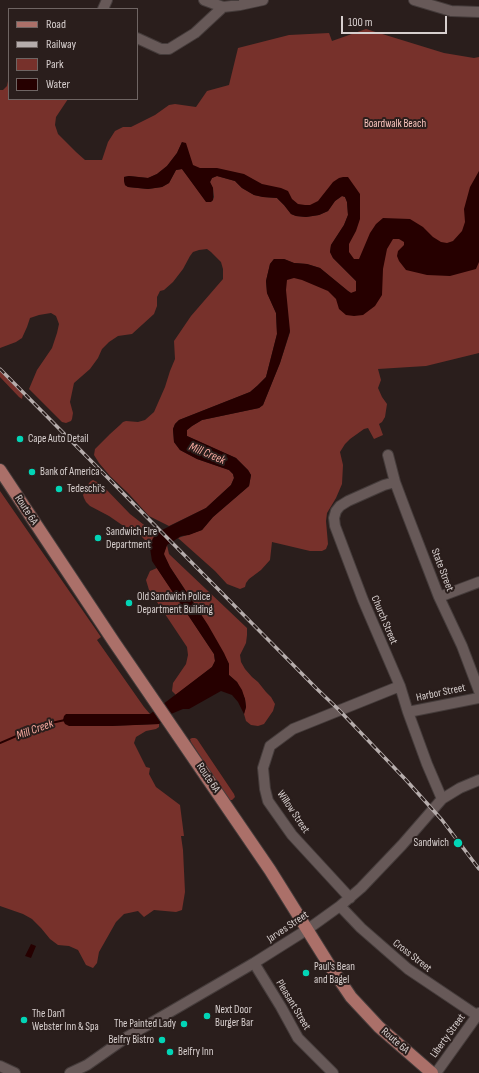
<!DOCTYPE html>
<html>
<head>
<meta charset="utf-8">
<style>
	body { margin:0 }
	#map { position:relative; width:479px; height:1073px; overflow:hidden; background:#2a1e1c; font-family:"Sofia Sans Condensed",sans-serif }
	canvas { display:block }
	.legend { position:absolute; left:8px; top:8px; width:130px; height:92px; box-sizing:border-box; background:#2a1e1c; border:1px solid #6f6563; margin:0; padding:5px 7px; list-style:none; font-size:12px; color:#d7cfce }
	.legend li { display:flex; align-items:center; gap:8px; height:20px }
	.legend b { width:20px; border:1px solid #6f6563 }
	.scale { position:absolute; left:341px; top:16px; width:106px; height:18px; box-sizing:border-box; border:2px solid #d7cfce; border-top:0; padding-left:5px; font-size:12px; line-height:14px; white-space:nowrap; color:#d7cfce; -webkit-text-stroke:3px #2a1e1c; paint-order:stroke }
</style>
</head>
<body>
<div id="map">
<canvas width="479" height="1073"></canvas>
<ul class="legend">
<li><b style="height:5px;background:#ab7069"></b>Road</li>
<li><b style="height:5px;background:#b6adac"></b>Railway</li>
<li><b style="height:11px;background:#77312b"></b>Park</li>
<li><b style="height:11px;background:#260000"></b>Water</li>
</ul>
<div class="scale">100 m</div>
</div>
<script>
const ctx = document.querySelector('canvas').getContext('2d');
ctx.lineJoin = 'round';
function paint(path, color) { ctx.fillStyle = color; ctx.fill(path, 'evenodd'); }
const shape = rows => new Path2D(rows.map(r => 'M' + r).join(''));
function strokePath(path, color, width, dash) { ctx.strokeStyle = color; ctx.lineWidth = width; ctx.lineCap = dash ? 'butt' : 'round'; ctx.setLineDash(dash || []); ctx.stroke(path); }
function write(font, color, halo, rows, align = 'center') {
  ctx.font = font + ' "Sofia Sans Condensed",sans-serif'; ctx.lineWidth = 4; ctx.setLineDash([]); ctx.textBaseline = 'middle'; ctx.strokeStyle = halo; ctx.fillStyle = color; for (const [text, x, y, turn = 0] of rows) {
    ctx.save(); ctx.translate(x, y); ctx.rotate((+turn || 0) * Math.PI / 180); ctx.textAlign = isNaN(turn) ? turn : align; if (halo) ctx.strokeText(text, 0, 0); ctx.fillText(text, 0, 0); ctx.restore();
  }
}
const green = shape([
	[366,29,444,53,474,58,479,57,479,353,426,366,378,369,381,380,378,388,382,397,387,404,385,417,382,422,379,424,383,435,374,439,368,428,364,429,350,439,345,444,340,452,343,465,342,484,336,498,327,513,326,521,328,544,326,549,322,551,310,551,272,542,270,560,261,570,249,579,246,583,245,587,240,589,227,584,215,571,178,538,202,530,213,517,249,486,251,475,248,470,236,458,187,436,187,430,192,426,202,420,259,408,263,405,280,363,290,332,284,324,281,305,277,296,276,274,278,269,287,267,303,271,324,278,347,297,352,303,359,306,366,299,369,282,369,268,355,269,348,267,342,263,337,250,338,242,352,220,353,202,351,193,344,190,338,192,331,198,323,205,316,210,307,212,297,210,292,205,288,197,277,192,255,188,227,173,214,171,200,173,199,177,200,183,182,152,182,142,177,153,167,166,157,174,148,178,129,176,124,177,125,185,128,187,148,189,162,187,169,183,176,170,182,169,206,201,210,202,213,200,214,197,213,188,210,182,212,178,217,176,235,181,242,188,254,195,263,197,277,198,284,205,291,214,296,216,306,217,319,215,328,211,335,201,342,196,345,197,347,202,348,215,344,225,331,245,330,252,333,258,356,281,356,292,351,293,348,291,320,268,307,264,294,263,284,259,274,259,270,264,266,281,267,293,276,313,277,334,266,377,257,386,250,392,179,420,175,424,173,429,174,442,180,450,197,459,229,470,233,474,234,478,231,485,206,508,169,526,149,516,129,494,110,476,99,463,94,455,95,449,110,434,120,425,123,422,126,421,138,422,145,420,154,412,165,387,170,371,175,359,174,341,191,316,223,279,223,269,221,262,211,252,207,249,199,250,193,252,190,256,183,269,173,282,164,290,160,291,157,297,157,306,154,314,132,334,118,336,109,342,102,349,98,358,90,369,74,383,70,402,73,413,72,419,71,421,66,423,62,422,29,389,37,370,52,348,57,333,59,324,56,316,51,313,39,315,30,318,27,327,22,338,16,342,0,348,0,90,3,90,7,86,9,76,9,99,68,99,56,117,55,125,58,134,76,152,85,160,102,160,108,142,115,131,123,127,131,127,155,115,169,105,175,104,196,107,207,91,229,85,238,48,289,35,329,33,332,41],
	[0,371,23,394,22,399,19,397,0,377],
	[93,480,97,482,103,486,130,514,157,535,153,538,151,543,145,540,138,533,125,527,109,516,90,506,86,502,84,498,83,495,89,483,91,481],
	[0,491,101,637,97,640,144,707,150,714,106,726,159,724,159,727,156,729,146,731,136,737,134,743,146,767,150,768,149,774,156,787,180,805,184,836,181,836,183,850,185,892,182,910,176,912,154,910,144,917,138,911,124,914,116,922,99,952,97,963,93,968,86,965,78,950,69,946,58,945,50,939,41,928,32,919,23,914,0,906],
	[167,545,169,554,247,628,247,635,246,643,240,655,241,662,245,669,252,677,258,682,266,692,271,697,275,704,273,711,264,724,258,726,251,725,246,721,244,714,246,707,245,699,237,682,229,675,229,664,196,606,170,567,163,554],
	[157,568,214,654,215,661,212,667,176,695,172,691,173,683,186,664,188,655,187,647,149,590,146,580,150,571],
	[192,738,195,738,197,739,234,794,235,797,232,800,229,800,191,742,190,739]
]);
const water = shape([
	[182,142,186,143,193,165,200,168,217,168,244,174,262,184,281,188,288,191,292,199,298,204,305,205,310,205,318,201,333,182,339,178,343,177,348,177,360,194,360,219,356,231,349,244,349,252,354,259,359,259,370,233,376,224,383,218,410,219,423,227,433,237,441,242,447,243,453,241,462,231,465,222,464,209,470,187,479,171,479,262,476,269,450,276,427,275,406,270,399,261,397,256,398,251,404,245,404,242,399,239,393,239,387,249,383,269,382,295,375,306,363,315,354,316,346,315,339,309,336,299,328,291,302,280,294,278,287,280,286,290,290,331,280,363,263,405,259,408,202,420,192,426,187,430,187,436,236,458,248,470,251,475,249,486,213,517,202,530,189,535,181,536,175,540,167,545,164,554,170,567,208,625,224,653,229,664,229,675,237,682,242,690,245,699,246,707,244,714,238,702,232,695,221,691,189,709,183,709,171,714,159,724,112,726,69,726,65,724,63,720,64,716,66,714,150,714,212,667,215,661,214,654,152,561,150,548,153,538,160,531,206,508,231,485,234,478,233,474,229,470,197,459,180,450,174,442,173,429,175,424,179,420,250,392,257,386,266,377,277,334,276,313,267,293,266,281,270,264,274,259,284,259,294,263,307,264,320,268,348,291,351,293,356,291,356,281,333,258,330,252,331,245,344,225,348,215,347,202,345,197,342,196,335,201,328,211,319,215,306,217,296,216,291,214,284,205,277,198,263,197,254,195,242,188,235,181,217,176,212,178,210,182,213,188,213,200,211,202,206,202,182,169,176,170,169,183,162,187,148,189,128,187,125,185,124,181,124,177,129,176,148,178,157,174,167,166,177,153],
	[31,944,36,946,31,958,25,956]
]);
const stream = shape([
	[0,743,42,725,65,720]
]);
const minor = shape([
	[204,0,223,7,240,5,263,0],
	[414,0,451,11,479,12],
	[103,9,107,0],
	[137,38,161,49,169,49,195,33,223,7],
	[388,455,395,482,407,514,439,597,462,646,479,691],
	[395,482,384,485,348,501,340,506,336,511,334,518,335,526,363,600,400,686,408,712,427,764,442,799],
	[439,597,479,582],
	[408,712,479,698],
	[350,898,292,835,268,801,265,789,263,768,270,746,293,729,400,686],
	[340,906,361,928,408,969,478,1016],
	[254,963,281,1007,298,1038,333,1073],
	[0,1066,15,1073],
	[70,1073,87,1065,127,1037,254,963,308,929,340,906,361,888,402,845,442,799,460,788,479,780],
	[436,1073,479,1013]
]);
const major = shape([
	[0,470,114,642,270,870,328,963,351,997,379,1027,432,1073]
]);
const rail = shape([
	[0,369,317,689,339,710,406,780,442,820,479,869]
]);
const markers = [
	[20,439,4,"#02d5b6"],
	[32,472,4,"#02d5b6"],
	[59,489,4,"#02d5b6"],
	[98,538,4,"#02d5b6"],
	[129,603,4,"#02d5b6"],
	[458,843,5,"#02d5b6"],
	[306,973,4,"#02d5b6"],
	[207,1016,4,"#02d5b6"],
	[24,1020,4,"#02d5b6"],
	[184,1024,4,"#02d5b6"],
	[162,1040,4,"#02d5b6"],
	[170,1052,4,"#02d5b6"]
];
const parkNames = [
	["Boardwalk Beach",395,124]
];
const poiNames = [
	["Cape Auto Detail",28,439],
	["Bank of America",40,472],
	["Tedeschi's",67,489],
	["Sandwich FIre",106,532],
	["Department",106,545],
	["Old Sandwich Police",137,597],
	["Department Building",137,610],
	["Sandwich",449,843,"right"],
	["Paul's Bean",314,967],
	["and Bagel",314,980],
	["Next Door",215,1010],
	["Burger Bar",215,1023],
	["The Dan'l",32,1014],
	["Webster Inn & Spa",32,1027],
	["The Painted Lady",176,1024,"right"],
	["Belfry Bistro",154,1040,"right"],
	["Belfry Inn",178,1052]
];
const streetNames = [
	["Route 6A",26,510,57],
	["State Street",442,570,69],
	["Church Street",384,620,67],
	["Harbor Street",441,693,-12],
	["Route 6A",208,778,56],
	["Willow Street",293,812,56],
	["Jarves Street",288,927,-34],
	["Cross Street",412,956,38],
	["Pleasant Street",293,1005,59],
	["Liberty Street",448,1036,-54],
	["Route 6A",395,1041,41]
];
const waterNames = [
	["Mill Creek",207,454,23],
	["Mill Creek",35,730,-20]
];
paint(green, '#77312b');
paint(water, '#260000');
strokePath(stream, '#260000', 2);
strokePath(minor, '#453c3b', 12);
strokePath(major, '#453c3b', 14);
strokePath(minor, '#675958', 10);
strokePath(major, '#ab7069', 12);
strokePath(rail, '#b6adac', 3.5);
strokePath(rail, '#2a1e1c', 2, [6]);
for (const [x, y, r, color] of markers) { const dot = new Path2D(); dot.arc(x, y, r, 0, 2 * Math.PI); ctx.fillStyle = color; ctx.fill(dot); strokePath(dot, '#2a1e1c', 1.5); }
write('11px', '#fac5be', '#2a1e1c', parkNames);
write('11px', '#d7cfce', '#2a1e1c', poiNames, 'left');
write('11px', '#d7cfce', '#2a1e1c', streetNames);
write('italic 12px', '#faaca2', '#2a1e1c', waterNames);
</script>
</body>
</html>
